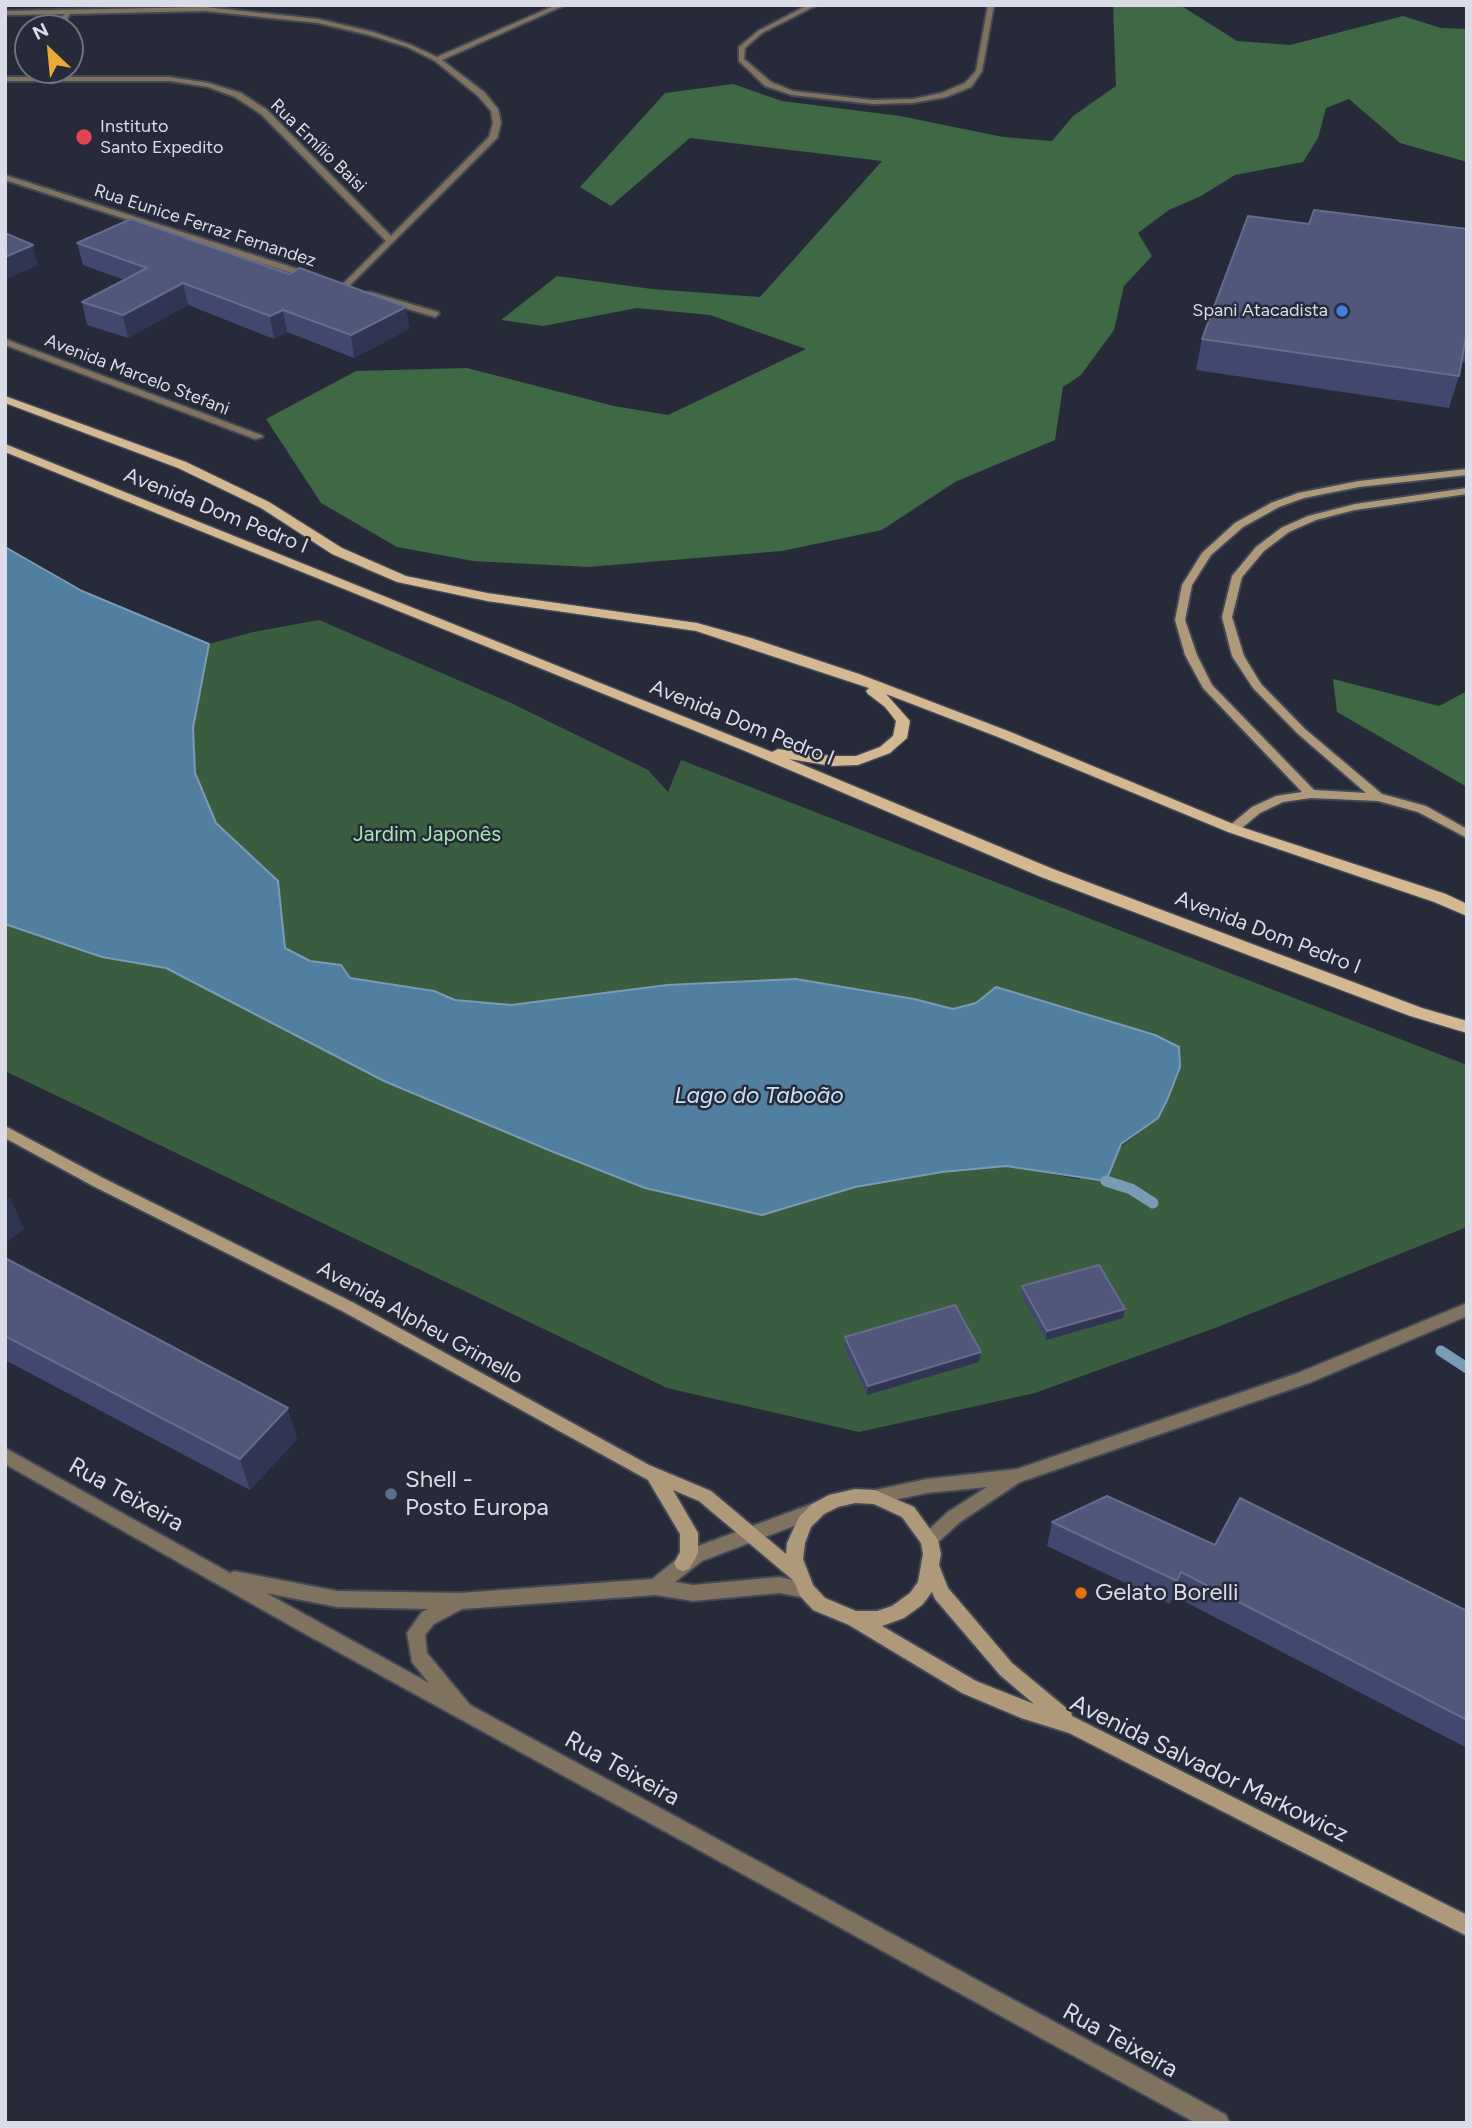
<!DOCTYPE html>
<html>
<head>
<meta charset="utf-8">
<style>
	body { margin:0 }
	#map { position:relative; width:1472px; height:2128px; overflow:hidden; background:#272a39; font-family:Figtree,sans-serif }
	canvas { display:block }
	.frame { position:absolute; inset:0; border:7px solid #dadde7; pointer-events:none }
	.north { position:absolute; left:14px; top:14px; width:70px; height:70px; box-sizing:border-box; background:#272a39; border:2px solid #6f727f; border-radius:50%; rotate:334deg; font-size:19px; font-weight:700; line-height:28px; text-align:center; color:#dadde7 }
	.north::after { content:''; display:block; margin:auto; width:24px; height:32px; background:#eaaa38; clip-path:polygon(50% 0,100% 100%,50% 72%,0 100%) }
</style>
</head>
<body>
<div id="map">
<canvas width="1472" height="2128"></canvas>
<div class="frame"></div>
<div class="north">N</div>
</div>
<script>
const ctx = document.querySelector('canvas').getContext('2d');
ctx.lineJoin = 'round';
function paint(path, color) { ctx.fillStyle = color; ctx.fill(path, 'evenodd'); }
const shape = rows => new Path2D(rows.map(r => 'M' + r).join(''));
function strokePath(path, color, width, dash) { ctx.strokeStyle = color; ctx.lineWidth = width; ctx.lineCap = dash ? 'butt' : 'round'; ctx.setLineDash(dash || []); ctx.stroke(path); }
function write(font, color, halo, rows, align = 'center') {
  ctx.font = font + ' Figtree,sans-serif'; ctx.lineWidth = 5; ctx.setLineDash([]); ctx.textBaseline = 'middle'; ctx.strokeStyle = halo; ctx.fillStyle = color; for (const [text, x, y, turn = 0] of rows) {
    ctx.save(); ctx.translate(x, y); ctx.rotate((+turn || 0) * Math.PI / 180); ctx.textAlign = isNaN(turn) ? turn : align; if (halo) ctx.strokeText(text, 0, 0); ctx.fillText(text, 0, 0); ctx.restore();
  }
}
const green = shape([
	[319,620,511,703,648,770,668,792,681,760,1467,1065,1467,1227,1215,1328,1035,1393,859,1432,667,1388,5,1071,5,924,102,957,166,968,384,1081,551,1151,645,1188,762,1215,855,1187,942,1172,1006,1166,1079,1179,1158,1118,996,987,976,1003,953,1009,914,999,796,979,667,985,511,1005,455,1000,434,991,350,978,341,965,310,961,285,948,278,881,216,823,195,773,193,728,209,644,253,632]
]);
const forest = shape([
	[1113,5,1180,5,1237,41,1290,45,1403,16,1441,28,1467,29,1467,162,1400,143,1349,99,1326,108,1318,138,1303,162,1235,175,1201,196,1169,210,1138,233,1152,256,1124,286,1114,330,1081,375,1063,387,1055,440,955,482,882,530,782,551,588,567,473,561,397,547,321,503,266,419,356,371,467,368,614,406,668,415,806,349,710,315,637,308,543,326,501,320,557,276,652,289,760,297,882,161,690,138,611,206,580,187,665,93,733,84,782,101,900,116,1003,137,1052,141,1073,116,1116,86],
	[1333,679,1439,706,1467,691,1467,787,1337,712]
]);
const water = shape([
	[5,547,82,591,209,644,193,728,195,773,216,823,278,881,285,948,310,961,341,965,350,978,434,991,455,1000,511,1005,667,985,796,979,914,999,953,1009,976,1003,996,987,1155,1035,1179,1047,1180,1067,1168,1098,1158,1118,1121,1144,1106,1181,1006,1166,942,1172,855,1187,762,1215,645,1188,551,1151,384,1081,166,968,102,957,5,924,5,547]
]);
const stream = shape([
	[1106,1181,1131,1189,1153,1203],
	[1441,1351,1467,1368]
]);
const street = shape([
	[556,5,565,5,442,60,484,92,498,109,501,123,497,138,345,290,342,289,342,285,386,241,261,114,235,97,208,87,169,81,5,81,5,77,169,77,209,83,241,93,267,110,391,236,489,137,493,123,491,111,478,96,435,61,407,47,369,35,318,23,205,11,70,14,62,28,56,28,64,14,5,15,5,11,205,7,318,19,373,32,411,45,437,57,556,5],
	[808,5,817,5,762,33,745,48,744,59,771,82,793,91,872,100,913,99,941,93,965,83,976,71,988,5,994,5,982,71,971,87,946,97,913,103,872,104,792,95,765,86,739,61,739,47,758,31,808,5],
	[5,175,313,274,314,276,307,278,5,180,5,175],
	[370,292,438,312,439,314,435,317,367,297,367,293,370,292],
	[5,339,261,435,263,437,255,439,5,345,5,339],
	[1467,1303,1467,1316,1309,1383,1020,1482,960,1522,935,1545,929,1548,923,1545,920,1540,923,1535,948,1512,987,1487,927,1493,875,1504,869,1502,866,1497,869,1492,875,1490,927,1479,1017,1469,1298,1373,1467,1303],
	[5,1448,230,1573,234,1571,337,1591,460,1593,652,1579,690,1549,817,1502,823,1505,826,1510,823,1515,702,1561,675,1582,693,1585,779,1577,812,1584,815,1590,812,1596,806,1598,779,1593,693,1601,656,1595,462,1609,434,1624,425,1635,427,1653,470,1705,1226,2115,1229,2123,1196,2123,300,1631,5,1464,5,1448],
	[266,1593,337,1607,428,1609,422,1612,407,1633,412,1662,429,1683,266,1593]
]);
const secondary = shape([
	[1467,469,1467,475,1359,487,1304,498,1279,507,1243,527,1211,555,1192,585,1185,620,1197,655,1212,685,1314,790,1366,793,1297,733,1253,688,1232,656,1222,617,1232,576,1256,547,1281,528,1308,516,1355,504,1467,488,1467,494,1355,510,1316,520,1289,532,1264,551,1242,577,1232,617,1244,656,1261,684,1305,729,1382,794,1426,806,1467,829,1467,838,1418,812,1378,801,1311,798,1283,802,1260,813,1237,832,1229,832,1227,829,1229,826,1252,807,1276,796,1302,792,1203,688,1185,655,1175,620,1182,585,1202,553,1235,523,1271,503,1298,493,1359,481,1467,469],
	[5,1126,103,1178,354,1303,649,1465,711,1491,786,1554,787,1543,799,1517,812,1504,829,1495,855,1489,875,1490,914,1507,938,1540,941,1554,939,1565,948,1588,1012,1663,1071,1712,1072,1716,1467,1915,1467,1936,1069,1733,1021,1718,962,1693,849,1625,813,1610,800,1596,794,1581,699,1501,673,1490,698,1533,698,1553,695,1559,689,1569,683,1571,677,1569,674,1563,680,1552,680,1534,648,1480,342,1311,93,1186,5,1138,5,1126],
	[855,1503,874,1504,902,1517,921,1543,923,1554,918,1582,910,1593,892,1606,877,1611,856,1611,825,1598,813,1585,803,1559,805,1543,811,1527,824,1514,838,1507,855,1503],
	[932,1592,935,1599,1000,1675,1034,1704,976,1681,882,1626,904,1618,922,1605,932,1592]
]);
const primary = shape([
	[5,396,186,462,269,502,342,548,406,576,487,593,697,623,751,638,859,674,1008,731,1238,826,1446,894,1467,904,1467,916,1434,902,1228,832,998,737,886,694,910,721,907,738,890,753,858,765,832,766,789,759,1053,869,1422,1008,1467,1021,1467,1033,1410,1016,1041,877,745,751,5,452,5,444,772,752,778,749,832,756,856,756,880,747,893,736,896,721,885,707,868,694,866,691,869,688,696,631,487,601,397,582,332,554,261,508,178,468,5,403,5,396]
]);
const wall = shape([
	[1309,224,1467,229,1467,363,1461,362,1459,376,1449,408,1196,370,1202,339],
	[77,243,289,274,406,307,409,329,354,358,287,332,274,339,188,305,128,338,87,325,82,302,124,280,83,265],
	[5,1258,297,1439,250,1490,5,1360],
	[1022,1286,1125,1309,1123,1318,1046,1340,1021,1295],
	[845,1337,979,1362,867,1395,844,1346],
	[1052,1522,1215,1545,1467,1611,1467,1748,1174,1596,1170,1604,1047,1546]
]);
const shadedWall = shape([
	[33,245,38,265,5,280,5,257],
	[183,283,188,305,128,338,123,315],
	[406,307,409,329,354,358,351,335],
	[283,310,287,332,274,339,270,316],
	[10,1197,24,1229,5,1244,5,1201],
	[1125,1309,1123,1318,1046,1340,1047,1331],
	[981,1352,979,1362,867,1395,868,1386],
	[288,1408,297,1439,250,1490,240,1459],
	[1181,1572,1174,1596,1170,1604,1177,1581]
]);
const building = shape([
	[1314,210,1467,229,1467,330,1459,376,1202,339,1248,216,1309,224,1314,210],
	[131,219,289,274,300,268,406,307,351,335,283,310,270,316,183,283,123,315,82,302,147,268,77,243,131,219],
	[5,233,33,245,5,257,5,233],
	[5,1258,288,1408,240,1459,5,1336,5,1258],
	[1099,1265,1125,1309,1047,1331,1022,1286,1099,1265],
	[955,1305,981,1352,868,1386,845,1337,955,1305],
	[1107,1496,1215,1545,1240,1498,1467,1611,1467,1720,1181,1572,1177,1581,1052,1522,1107,1496]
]);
const markers = [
	[84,137,9,"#e0444e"],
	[1342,311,7,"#3f7fe0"],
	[391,1494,7,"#5c6f8a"],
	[1081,1593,7,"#e8710a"]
];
const farPoinames = [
	["Instituto",100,127],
	["Santo Expedito",100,148],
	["Spani Atacadista",1328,311,"right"]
];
const farStreetnames = [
	["Rua Emílio Baisi",318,146,44],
	["Rua Eunice Ferraz Fernandez",205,226,18],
	["Avenida Marcelo Stefani",137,375,21]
];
const streetNames = [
	["Avenida Dom Pedro I",216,511,22],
	["Avenida Dom Pedro I",742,723,22],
	["Avenida Dom Pedro I",1268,933,21],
	["Avenida Alpheu Grimello",420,1323,29]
];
const parkNames = [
	["Jardim Japonês",427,835]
];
const waterNames = [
	["Lago do Taboão",759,1096]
];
const nearPoinames = [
	["Shell -",405,1480],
	["Posto Europa",405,1508],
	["Gelato Borelli",1095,1593]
];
const nearStreetnames = [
	["Rua Teixeira",126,1495,29],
	["Rua Teixeira",622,1769,29],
	["Avenida Salvador Markowicz",1209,1769,26],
	["Rua Teixeira",1120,2041,29]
];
paint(green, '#3b5d3f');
paint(forest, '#3f6845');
paint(water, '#517fa0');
strokePath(water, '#7a9bb5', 2);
strokePath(stream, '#7a9bb5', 11);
strokePath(street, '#444755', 4);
strokePath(secondary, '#444755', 4);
strokePath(primary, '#444755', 3);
paint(street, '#7f725f');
paint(secondary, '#ae997b');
paint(primary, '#d3b891');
paint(wall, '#41476e');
paint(shadedWall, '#2f3553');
paint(building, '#51577b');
strokePath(building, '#666c8c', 2);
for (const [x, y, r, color] of markers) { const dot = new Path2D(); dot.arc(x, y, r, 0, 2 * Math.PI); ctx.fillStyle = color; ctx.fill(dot); strokePath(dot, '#272a39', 2.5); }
write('18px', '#dadde7', '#272a39', farPoinames, 'left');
write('18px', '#dadde7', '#272a39', farStreetnames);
write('21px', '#dadde7', '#272a39', streetNames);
write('21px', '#a6e7ae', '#272a39', parkNames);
write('italic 23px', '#c9e4f9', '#272a39', waterNames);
write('24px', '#dadde7', '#272a39', nearPoinames, 'left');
write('24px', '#dadde7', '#272a39', nearStreetnames);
</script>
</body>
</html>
